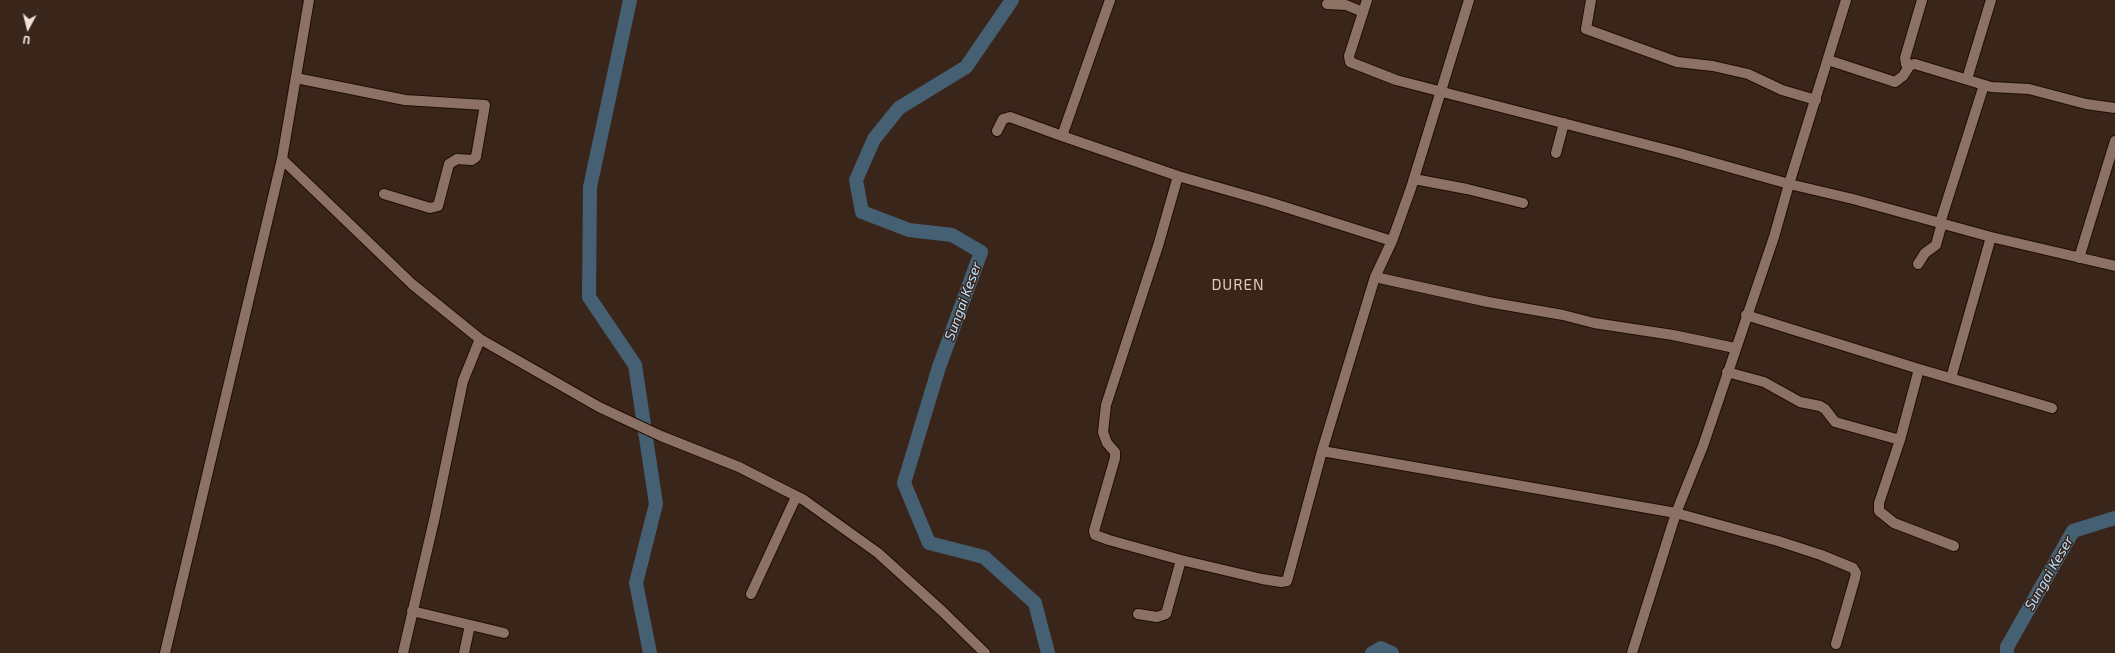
<!DOCTYPE html>
<html>
<head>
<meta charset="utf-8">
<style>
	body { margin:0 }
	#map { position:relative; width:2115px; height:653px; overflow:hidden; background:#3a251a; font-family:"Exo 2",sans-serif }
	canvas { display:block }
	.north { position:absolute; left:8px; top:8px; width:40px; height:40px; -webkit-text-stroke:3px #3a251a; paint-order:stroke; rotate:187deg; font-size:11px; font-weight:700; line-height:16px; text-align:center; color:#f1e2db }
	.north::after { content:''; display:block; margin:auto; width:14px; height:18px; background:#f1e2db; clip-path:polygon(50% 0,100% 100%,50% 72%,0 100%) }
</style>
</head>
<body>
<div id="map">
<canvas width="2115" height="653"></canvas>
<div class="north">U</div>
</div>
<script>
const ctx = document.querySelector('canvas').getContext('2d');
ctx.lineJoin = 'round';
const shape = rows => new Path2D(rows.map(r => 'M' + r).join(''));
function strokePath(path, color, width, dash) { ctx.strokeStyle = color; ctx.lineWidth = width; ctx.lineCap = dash ? 'butt' : 'round'; ctx.setLineDash(dash || []); ctx.stroke(path); }
function write(font, color, halo, rows, align = 'center') {
  ctx.font = font + ' "Exo 2",sans-serif'; ctx.lineWidth = 3; ctx.setLineDash([]); ctx.textBaseline = 'middle'; ctx.strokeStyle = halo; ctx.fillStyle = color; for (const [text, x, y, turn = 0] of rows) {
    ctx.save(); ctx.translate(x, y); ctx.rotate((+turn || 0) * Math.PI / 180); ctx.textAlign = isNaN(turn) ? turn : align; if (halo) ctx.strokeText(text, 0, 0); ctx.fillText(text, 0, 0); ctx.restore();
  }
}
const river = shape([
	[630,0,590,187,589,297,635,365,656,504,636,583,650,653],
	[1012,0,966,67,899,108,874,139,856,180,862,212,909,230,952,235,981,252,939,367,904,483,929,543,984,557,1035,603,1048,653],
	[1372,653,1381,648,1392,653],
	[2007,653,2007,647,2073,531,2115,518]
]);
const minor = shape([
	[1110,0,1062,136,1178,176,1269,202,1392,241,1411,188,1469,0],
	[1367,0,1349,56,1350,62,1396,80,1679,153,1789,184,1846,0],
	[1591,0,1586,29,1677,62,1713,66,1748,74,1782,90,1816,100],
	[1327,4,1346,5,1363,12],
	[1828,60,1895,82,1903,76,1910,65,1915,64,1991,87,2029,89,2086,104,2115,108],
	[1910,65,1906,64,1905,58,1922,0],
	[296,78,405,100,485,105,476,157,472,160,457,159,449,164,438,206,430,208,384,194],
	[1967,79,1991,0],
	[997,131,1003,119,1010,117,1062,136],
	[1556,153,1564,123],
	[282,159,412,284,480,339,599,407,661,436,739,467,804,500,878,553,942,611,985,653],
	[1178,176,1158,246,1106,405,1103,432,1107,443,1115,452,1115,458,1094,531,1095,535,1109,540,1181,560,1262,579,1281,582,1287,581,1322,451,1375,277,1392,241],
	[1414,179,1467,189,1523,203],
	[1940,223,1984,85],
	[2079,258,2115,141],
	[1918,264,1925,253,1936,245,1942,223],
	[1375,277,1488,302,1563,315,1594,323,1673,335,1735,348],
	[1746,315,1919,369,2052,408],
	[1727,372,1764,382,1800,402,1820,406,1825,409,1835,422,1900,440,1919,369],
	[1951,378,1991,237],
	[1900,440,1879,503,1879,511,1894,523,1954,546],
	[1322,451,1676,513,1703,446,1774,237,1789,184,1853,199,1991,237,2115,266],
	[751,594,796,497],
	[412,611,504,633],
	[1138,614,1157,617,1166,614,1181,560],
	[165,653,282,159,309,0],
	[403,653,435,516,463,381,480,339],
	[464,653,470,625],
	[1632,653,1676,513,1778,541,1821,555,1853,568,1856,573,1855,578,1836,644]
]);
const waterNames = [
	["Sungai Keser",963,301,-70],
	["Sungai Keser",2049,573,-60]
];
const quarterNames = [
	["DUREN",1238,285]
];
strokePath(river, '#466073', 14);
strokePath(minor, '#210d04', 12);
strokePath(minor, '#8c7165', 10);
write('italic 14px', '#b8e1fe', '#3a251a', waterNames);
ctx.letterSpacing = '1px';
write('15px', '#e6c8ba', '#3a251a', quarterNames);
ctx.letterSpacing = '0px';
</script>
</body>
</html>
